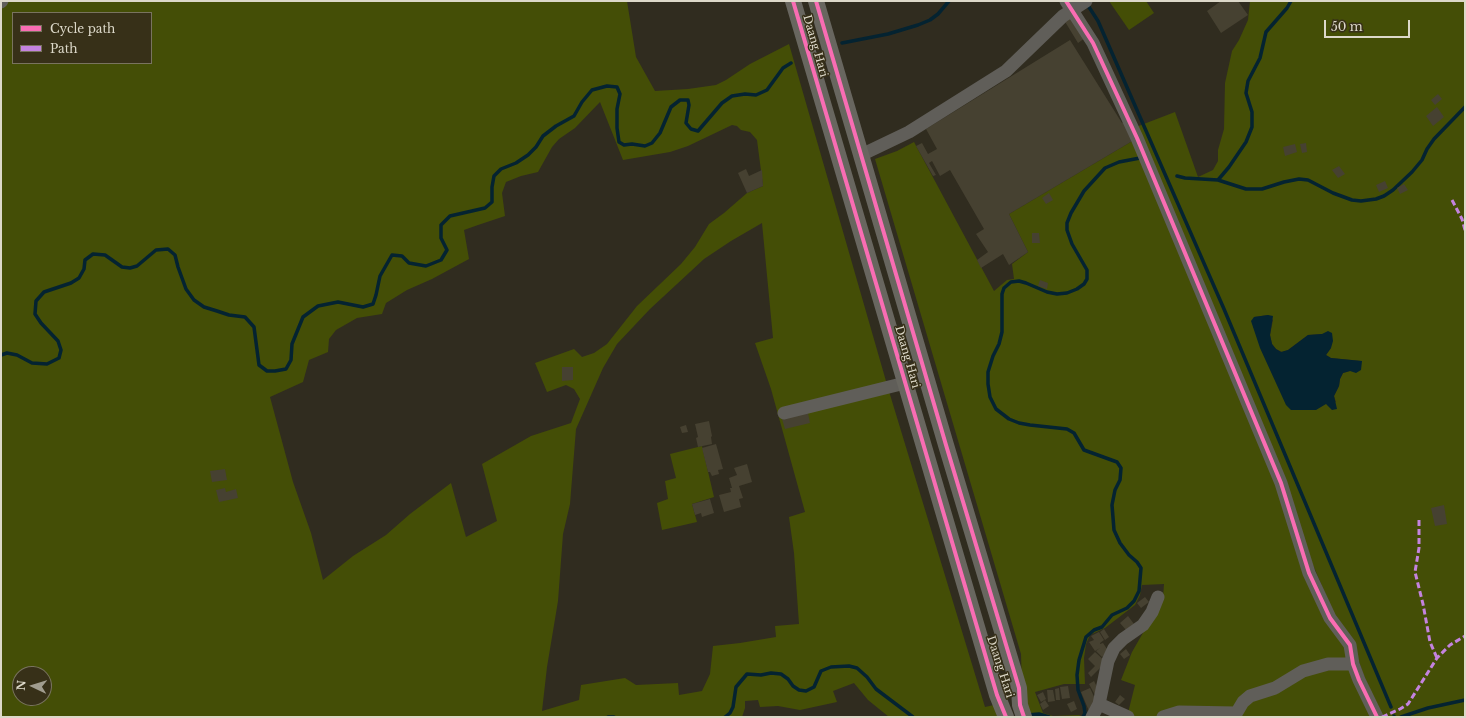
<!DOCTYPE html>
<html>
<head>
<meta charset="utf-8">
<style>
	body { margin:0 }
	#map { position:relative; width:1466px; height:718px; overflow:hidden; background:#302c1f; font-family:"Libre Baskerville",serif }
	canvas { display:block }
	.frame { position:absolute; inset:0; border:2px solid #dcd8c9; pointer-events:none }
	.legend { position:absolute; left:12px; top:12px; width:140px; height:52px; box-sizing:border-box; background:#373018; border:1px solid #79735f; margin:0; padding:5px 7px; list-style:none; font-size:12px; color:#dcd8c9 }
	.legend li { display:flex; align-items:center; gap:8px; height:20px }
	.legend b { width:20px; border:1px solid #79735f }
	.north { position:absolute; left:12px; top:666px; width:40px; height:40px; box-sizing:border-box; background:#373018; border:1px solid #79735f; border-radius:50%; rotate:274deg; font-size:11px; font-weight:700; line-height:16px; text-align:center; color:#dcd8c9 }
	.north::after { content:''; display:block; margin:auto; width:14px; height:18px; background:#a09c8e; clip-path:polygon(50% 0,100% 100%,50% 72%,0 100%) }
	.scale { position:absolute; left:1324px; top:20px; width:86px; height:18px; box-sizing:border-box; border:2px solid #dcd8c9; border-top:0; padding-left:5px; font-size:12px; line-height:14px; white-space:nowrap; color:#dcd8c9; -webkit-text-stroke:3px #373018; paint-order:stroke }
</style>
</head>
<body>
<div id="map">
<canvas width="1466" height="718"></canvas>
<div class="frame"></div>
<ul class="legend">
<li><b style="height:5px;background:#f96db3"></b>Cycle path</li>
<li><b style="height:5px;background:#c483df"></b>Path</li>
</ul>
<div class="north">N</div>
<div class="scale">50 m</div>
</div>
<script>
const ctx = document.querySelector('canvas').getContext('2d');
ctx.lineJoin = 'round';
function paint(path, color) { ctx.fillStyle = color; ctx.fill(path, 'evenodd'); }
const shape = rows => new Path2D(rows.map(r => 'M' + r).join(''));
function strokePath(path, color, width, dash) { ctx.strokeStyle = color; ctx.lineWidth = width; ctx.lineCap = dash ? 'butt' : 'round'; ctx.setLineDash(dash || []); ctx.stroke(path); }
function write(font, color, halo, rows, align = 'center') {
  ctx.font = font + ' "Libre Baskerville",serif'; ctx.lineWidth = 3; ctx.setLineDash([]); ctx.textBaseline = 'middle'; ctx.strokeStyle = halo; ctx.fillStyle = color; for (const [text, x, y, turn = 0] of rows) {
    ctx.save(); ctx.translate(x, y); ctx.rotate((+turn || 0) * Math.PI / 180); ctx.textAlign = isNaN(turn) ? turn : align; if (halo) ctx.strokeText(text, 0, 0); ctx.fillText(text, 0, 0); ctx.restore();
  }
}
const green = shape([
	[1,1,627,1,636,57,655,91,688,89,716,85,726,80,750,64,789,44,888,388,985,707,994,705,998,717,889,717,868,700,854,683,833,691,837,702,800,710,778,706,760,707,758,700,745,701,745,708,742,717,1,717],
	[13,13,151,13,151,63,13,63],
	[600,102,623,160,670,152,688,146,732,125,737,126,741,130,750,132,757,140,763,186,747,193,724,213,709,224,695,247,681,264,637,306,607,344,594,353,582,357,574,349,535,363,547,392,566,385,574,389,580,399,571,423,531,436,482,464,497,521,466,537,451,483,410,514,386,535,353,556,323,580,311,533,293,482,270,397,303,382,309,360,328,352,329,339,336,330,357,318,382,314,386,303,407,290,432,279,469,259,464,230,478,225,505,216,502,193,506,182,521,176,538,172,552,147,559,139,575,128],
	[762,223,773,338,755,343,771,389,805,512,789,517,794,553,799,624,775,626,776,637,740,643,713,646,710,674,702,691,679,695,678,683,636,685,625,678,581,685,579,700,542,711,547,667,558,601,563,534,570,504,576,429,603,368,617,344,650,309,704,259,731,241],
	[20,674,44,674,44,698,20,698],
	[1109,1,1146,1,1154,13,1129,30],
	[1250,1,1465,1,1465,717,1381,717,1363,673,1354,647,1338,623,1310,558,1136,127,1175,112,1198,177,1213,170,1218,161,1218,150,1224,129,1225,83,1232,51,1239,40,1248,20],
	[1268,315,1273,320,1270,335,1272,344,1276,349,1282,352,1288,350,1308,335,1322,334,1331,348,1326,355,1331,358,1361,361,1350,371,1343,373,1340,379,1339,386,1334,396,1336,402,1326,404,1253,327,1254,317],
	[1134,140,1342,641,1371,717,1127,717,1135,685,1121,680,1132,652,1163,598,1164,584,1142,585,1140,595,1135,605,1105,628,1090,635,1086,644,1084,658,1085,684,1064,684,1035,692,1043,713,1053,716,1079,715,1083,717,1031,717,1022,687,1021,654,875,159,897,151,914,142,994,291,1007,280,1014,279,1012,264,1028,252,1009,214],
	[702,446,714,497,692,504,697,522,662,530,657,503,668,499,665,481,676,478,670,454]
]);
const water = shape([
	[1268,315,1273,316,1270,335,1272,344,1276,349,1281,352,1288,350,1308,335,1322,334,1328,331,1332,333,1333,341,1331,348,1326,355,1331,358,1362,361,1361,370,1356,373,1350,371,1343,373,1340,379,1339,386,1334,396,1337,409,1332,410,1326,404,1316,410,1291,410,1286,405,1260,348,1251,321,1254,317]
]);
const stream = shape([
	[1087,4,1098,21,1224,309,1391,707],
	[842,43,888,34,918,25,930,20,938,14,949,1],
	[1177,176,1185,178,1218,180,1246,189,1262,189,1284,182,1299,179,1308,180,1333,193,1352,200,1361,201,1376,199,1384,196,1393,190,1412,172,1422,160,1427,149,1434,139,1465,107],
	[1218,180,1229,167,1246,142,1252,127,1252,112,1246,93,1248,81,1260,58,1266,32,1287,8,1291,1],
	[1,355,7,353,17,355,32,363,47,364,59,358,61,350,58,341,41,323,35,314,36,301,44,292,71,283,79,278,84,269,85,260,93,254,105,255,122,267,130,268,137,266,156,250,168,249,175,255,178,267,186,289,194,300,204,307,217,311,229,315,245,317,254,327,259,365,267,371,275,371,286,369,291,360,292,344,303,317,318,306,338,302,363,307,373,304,376,295,380,276,392,255,402,256,409,263,426,266,441,260,447,250,441,238,441,225,450,216,485,208,492,202,492,187,494,176,501,169,516,163,528,155,536,147,543,136,556,126,574,116,582,102,592,90,607,86,617,87,620,94,617,109,617,128,619,142,624,145,632,144,645,146,652,143,660,133,671,107,680,100,688,100,689,105,686,123,691,129,698,131,722,103,732,96,745,94,756,95,767,90,783,68,791,63],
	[1027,715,1039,714,1049,717],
	[1394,716,1394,717],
	[608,717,614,717],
	[725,717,730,713,733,707,736,687,747,674,761,675,771,673,781,674,788,679,793,686,799,690,806,691,814,687,821,671,831,667,849,666,857,668,867,677,876,689,913,717],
	[1083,717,1085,713,1084,706,1078,690,1077,675,1079,660,1086,637,1094,630,1102,627,1112,615,1127,608,1134,601,1139,591,1141,568,1137,562,1129,555,1120,543,1114,530,1112,505,1115,490,1120,480,1121,468,1117,462,1084,450,1074,433,1067,429,1030,425,1019,423,1009,419,996,409,990,397,988,384,988,372,993,356,999,344,1002,332,1002,294,1004,288,1011,282,1019,281,1026,283,1047,292,1057,294,1067,293,1077,289,1084,284,1087,279,1087,270,1072,244,1067,230,1067,223,1071,213,1084,191,1105,168,1119,162,1140,158],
	[1401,717,1428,708,1465,700]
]);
const building = shape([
	[1221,1,1238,1,1248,15,1221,33,1207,11],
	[1071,16,1085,38,1078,43,1064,20],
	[1070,40,1122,123,1125,121,1134,140,1009,214,1028,252,1009,265,1003,254,981,268,977,260,988,252,976,234,984,229,950,170,940,176,932,161,929,163,936,175,933,176,916,146,922,143,928,154,937,149,926,129],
	[1438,94,1442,99,1435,105,1431,100],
	[1437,107,1444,117,1433,126,1426,116],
	[1306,143,1307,152,1302,153,1300,144],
	[1295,144,1297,152,1285,156,1283,147],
	[1339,166,1345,174,1338,178,1332,170],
	[746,169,749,176,762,170,763,186,747,193,738,173],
	[1385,181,1388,188,1379,192,1376,185],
	[1404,184,1408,190,1400,194,1397,188],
	[1049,193,1053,200,1046,204,1042,198],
	[1032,233,1039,233,1040,243,1032,243],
	[1040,280,1048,283,1047,289,1038,286],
	[562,367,573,367,573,380,562,381],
	[808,413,810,423,785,429,782,419],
	[709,421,712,436,711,437,712,444,698,447,696,438,698,437,695,424],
	[686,425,688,432,682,433,680,427],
	[716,444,723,469,718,470,719,474,712,476,710,472,708,472,702,448],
	[747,464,752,482,739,486,743,498,739,499,741,507,724,512,719,495,731,492,730,488,732,488,729,478,737,475,734,468],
	[225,469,227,480,212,482,210,471],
	[225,488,226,492,236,489,238,498,219,502,216,490],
	[710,499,714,513,702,517,701,513,695,515,692,504],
	[1444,505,1447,524,1435,526,1431,508],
	[1145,597,1149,602,1141,608,1137,603],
	[1128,616,1134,624,1126,630,1120,623],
	[1104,629,1109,637,1105,640,1100,632],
	[1099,632,1104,640,1100,643,1100,644,1103,643,1107,649,1106,654,1102,657,1099,654,1103,652,1099,654,1096,651,1100,648,1095,651,1089,642,1094,640,1091,636],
	[1126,649,1130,655,1124,659,1120,654],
	[1095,652,1106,662,1091,677,1088,673,1095,666,1088,659],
	[1094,681,1100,693,1095,695,1089,684],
	[1068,686,1070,698,1062,699,1060,687],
	[1059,688,1060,700,1056,700,1055,689],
	[1090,688,1097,703,1089,711,1081,692],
	[1047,690,1053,690,1055,701,1048,702],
	[1043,692,1046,699,1041,702,1037,695],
	[1120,695,1125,699,1119,705,1115,702],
	[1045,700,1049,706,1043,710,1040,704],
	[1074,701,1077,709,1071,712,1067,704]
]);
const minor = shape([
	[1066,1,1093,43,1137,138,1281,483,1309,573,1330,618,1350,645,1353,664,1359,680,1377,717],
	[1,2,2,1],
	[861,155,909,132,1006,71,1063,16,1086,1],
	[784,413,905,383],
	[1099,704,1128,717],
	[1092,717,1099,704,1108,661,1114,648,1123,639,1143,625,1152,612,1158,597],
	[1163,717,1179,712,1236,713],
	[1234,717,1243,702,1250,696,1275,688,1303,671,1328,664,1353,664]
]);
const major = shape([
	[793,1,997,695,1006,717],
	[816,1,946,445,1019,688,1020,705,1024,717]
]);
const quiet = shape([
	[1452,200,1462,219,1465,230],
	[1419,520,1419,548,1415,572,1423,604,1430,642,1437,658],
	[1382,717,1400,709,1408,704,1437,658,1450,645,1465,636]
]);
const cycleway = shape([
	[793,1,997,695,1006,717],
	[816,1,946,445,1019,688,1020,705,1024,717],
	[1066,1,1093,43,1137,138,1281,483,1309,573,1330,618,1350,645,1353,664,1359,680,1377,717]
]);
const streetNames = [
	["Daang Hari",815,46,74],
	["Daang Hari",907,357,74],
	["Daang Hari",1000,667,72]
];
paint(green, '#444e06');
paint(water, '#042331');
strokePath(stream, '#042331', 3.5);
paint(building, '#464131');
strokePath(minor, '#605e59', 13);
strokePath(major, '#68665f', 16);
strokePath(quiet, '#c483df', 3, [6, 3]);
strokePath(cycleway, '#f96db3', 4);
write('11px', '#dcd8c9', '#373018', streetNames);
</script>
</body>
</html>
